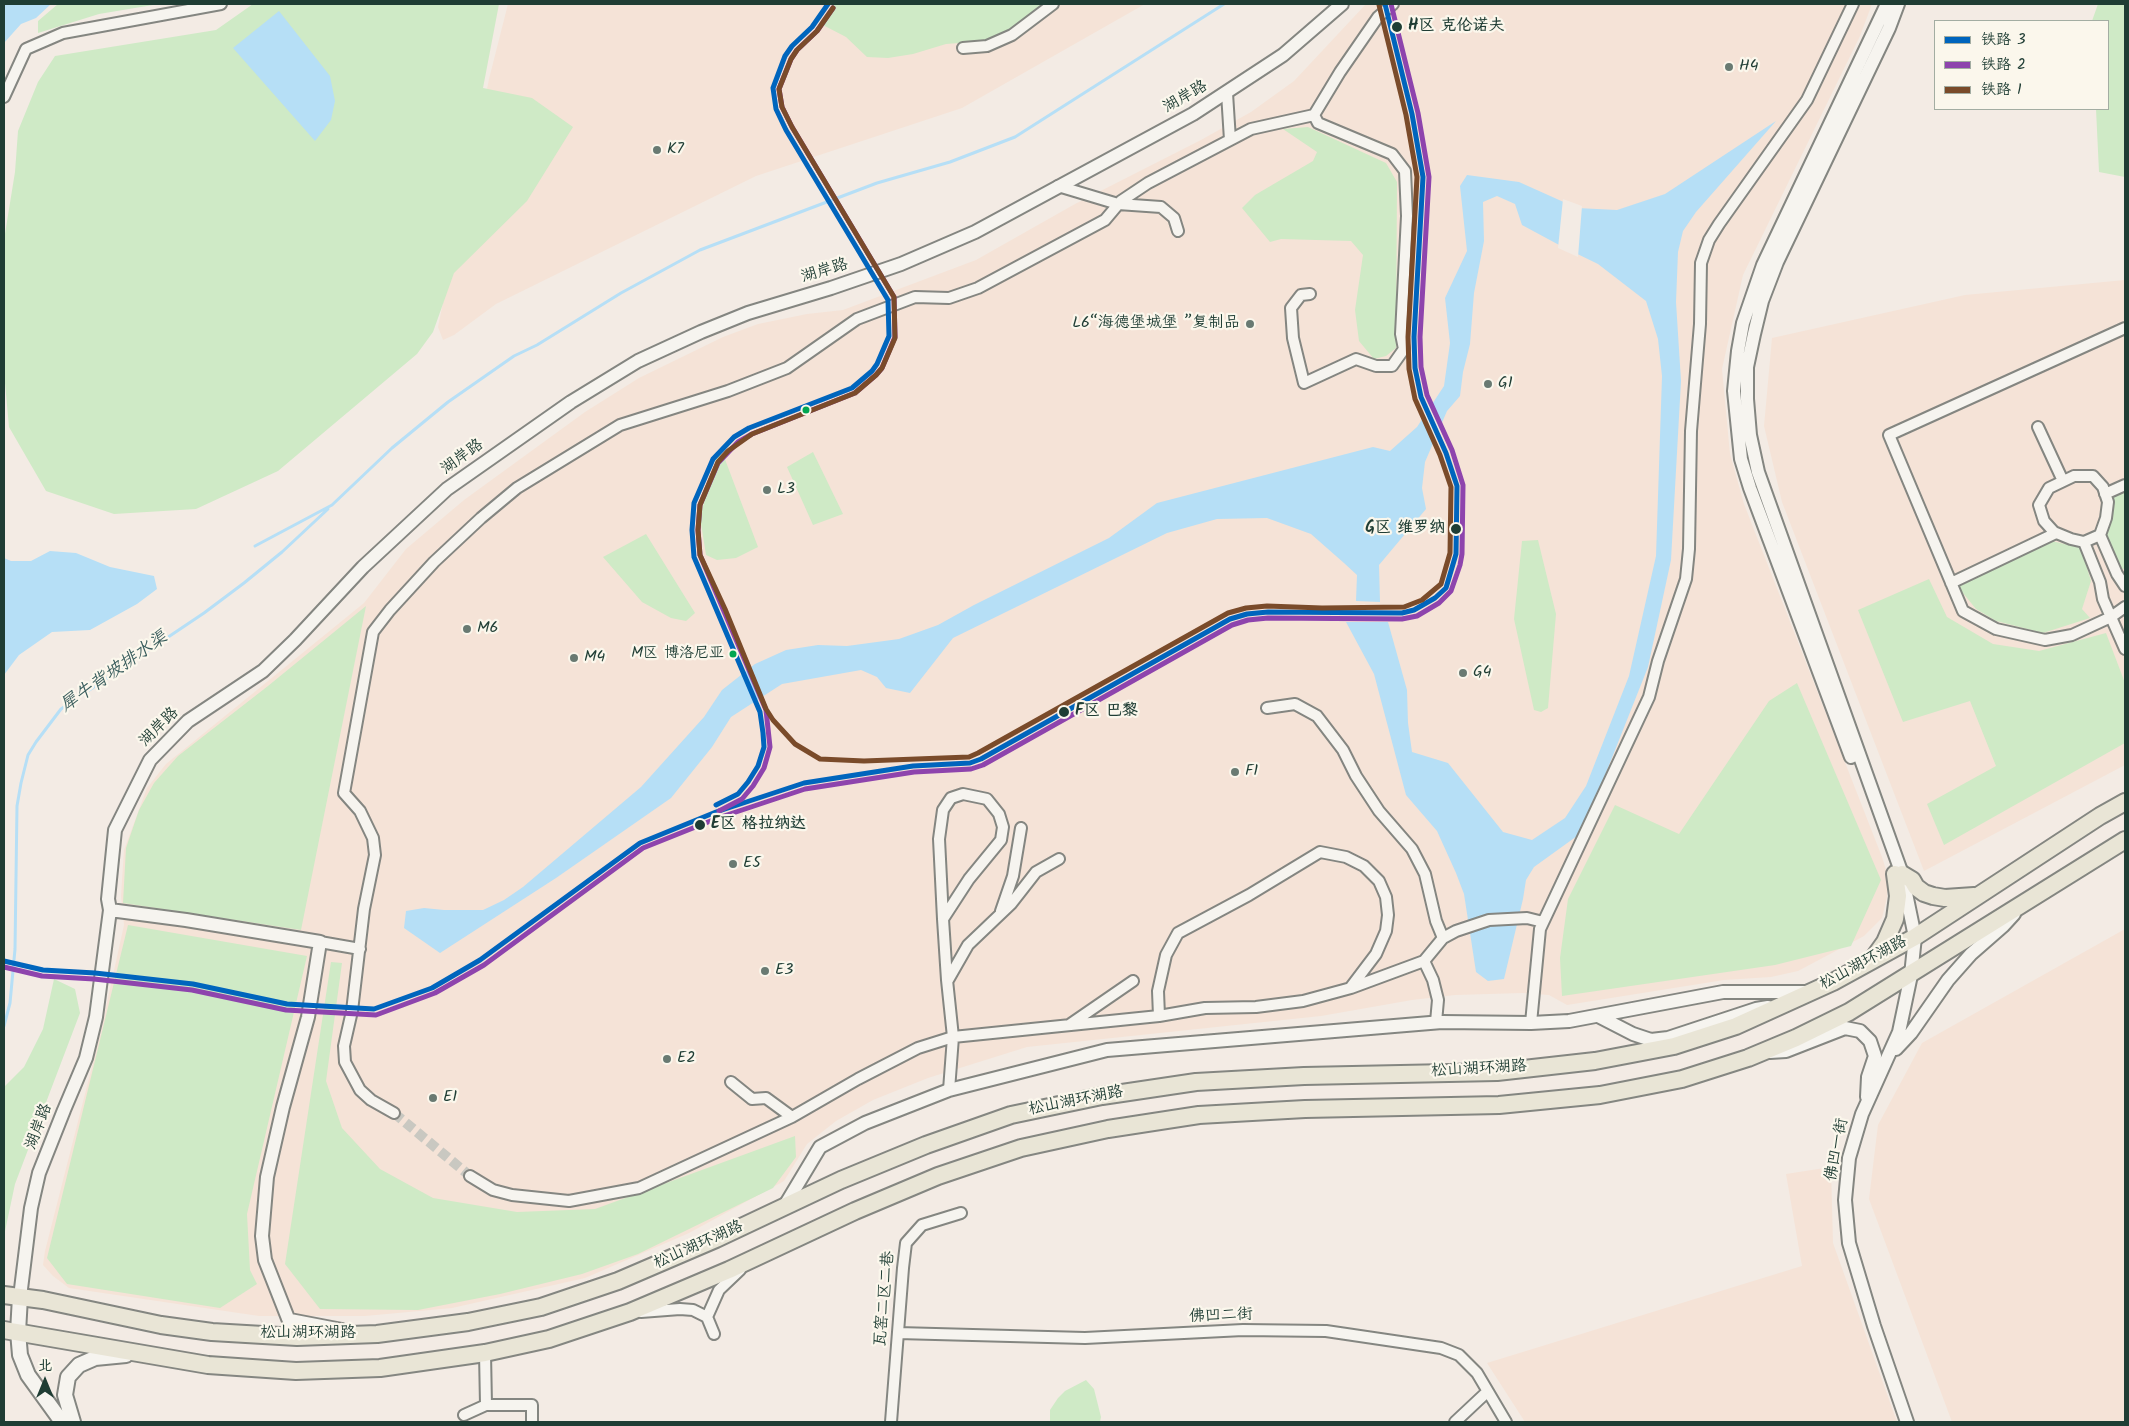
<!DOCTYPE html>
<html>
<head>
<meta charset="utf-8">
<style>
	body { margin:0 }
	#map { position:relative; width:2129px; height:1426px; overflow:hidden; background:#f3ebe4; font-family:Kalam,"LXGW WenKai TC",sans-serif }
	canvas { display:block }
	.frame { position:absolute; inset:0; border:5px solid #1f3d34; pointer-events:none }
	.legend { position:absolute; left:1934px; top:20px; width:175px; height:90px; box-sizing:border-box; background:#fbf7ec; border:1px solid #a3ada2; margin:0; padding:6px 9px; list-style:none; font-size:15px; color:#1f3d34 }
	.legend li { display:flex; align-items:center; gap:10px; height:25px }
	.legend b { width:25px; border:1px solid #a3ada2 }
	.north { position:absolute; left:20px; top:1356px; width:50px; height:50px; -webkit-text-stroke:4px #fbf7ec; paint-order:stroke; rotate:0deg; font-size:14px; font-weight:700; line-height:20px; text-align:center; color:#1f3d34 }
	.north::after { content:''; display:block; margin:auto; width:18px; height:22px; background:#1f3d34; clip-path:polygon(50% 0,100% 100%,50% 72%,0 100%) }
</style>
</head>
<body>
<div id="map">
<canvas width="2129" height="1426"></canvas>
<div class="frame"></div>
<ul class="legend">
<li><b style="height:6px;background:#0065bd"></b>铁路 3</li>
<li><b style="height:6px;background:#8e44ad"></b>铁路 2</li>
<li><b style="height:6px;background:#7a4b2a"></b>铁路 1</li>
</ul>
<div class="north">北</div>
</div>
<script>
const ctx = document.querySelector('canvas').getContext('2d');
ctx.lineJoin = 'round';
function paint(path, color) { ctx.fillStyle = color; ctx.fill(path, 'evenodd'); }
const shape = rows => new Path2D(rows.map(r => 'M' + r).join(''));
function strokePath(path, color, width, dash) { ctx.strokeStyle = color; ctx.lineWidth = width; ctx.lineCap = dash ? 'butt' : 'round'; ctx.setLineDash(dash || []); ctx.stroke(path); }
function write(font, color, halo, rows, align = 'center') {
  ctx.font = font + ' Kalam,"LXGW WenKai TC",sans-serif'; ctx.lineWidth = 4.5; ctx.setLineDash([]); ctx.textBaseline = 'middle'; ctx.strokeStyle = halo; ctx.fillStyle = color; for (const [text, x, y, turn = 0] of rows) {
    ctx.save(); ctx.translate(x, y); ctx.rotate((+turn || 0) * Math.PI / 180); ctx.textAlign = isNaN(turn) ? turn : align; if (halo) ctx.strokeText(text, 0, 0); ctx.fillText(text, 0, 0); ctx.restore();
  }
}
const built = shape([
	[508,4,1145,4,962,108,756,176,496,304,454,335,443,340,438,327,489,79],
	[1366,4,1872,4,1860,36,1743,275,1722,369,1730,454,1744,504,1882,857,1888,876,1887,897,1882,918,1864,936,1798,971,1771,977,1724,980,1567,1005,1549,995,1523,993,1455,995,1412,1000,1321,1016,1027,1047,928,1078,873,1100,836,1121,807,1144,784,1181,689,1233,585,1278,452,1308,365,1316,259,1316,69,1288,53,1276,43,1265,45,1251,99,1039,124,925,121,896,124,850,147,788,166,764,364,603,406,549,464,500,585,412,639,378,723,337,758,324,807,314,843,310,976,260,1075,204,1201,140,1251,112,1294,81],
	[2125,280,2125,765,1924,871,1782,502,1764,426,1772,338,1965,295],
	[2125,929,2125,1422,1952,1422,1869,1199,1878,1125,1922,1043],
	[1831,1167,1833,1243,1897,1422,1525,1422,1487,1363,1802,1266,1786,1174]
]);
const green = shape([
	[58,4,159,4,99,14,38,33,38,21],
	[253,4,499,4,483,88,532,98,573,127,527,201,454,273,433,332,417,354,278,471,196,509,114,514,46,491,9,427,4,372,4,240,15,172,18,131,38,82,55,56,216,30],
	[833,4,1047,4,1001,35,984,41,946,44,913,54,888,58,867,57,846,37,819,23],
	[2098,4,2125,4,2125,177,2099,172,2096,109,2108,109,2108,21,2092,21],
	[1308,127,1386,163,1397,182,1396,348,1386,356,1374,359,1359,341,1355,310,1363,255,1351,241,1281,239,1270,242,1242,208,1255,195,1313,161,1317,152,1283,129],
	[813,452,843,514,813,525,787,467],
	[723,454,758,547,736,558,717,560,706,555,700,517,717,455],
	[2125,491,2125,568,2121,570,2105,536,2113,514,2113,497],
	[646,534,695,613,686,621,671,618,642,602,603,557],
	[1538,540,1556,614,1548,708,1541,712,1534,710,1514,619,1522,541],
	[2052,541,2081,548,2091,581,2082,609,2090,618,2043,633,1996,621,1976,609,1958,587],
	[1929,579,1947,617,1993,644,2039,651,2106,633,2125,683,2125,743,1944,845,1927,804,1996,766,1970,701,1903,722,1858,610],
	[366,606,301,930,123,903,126,848,139,810,154,783,178,756,268,686],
	[1797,683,1881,880,1851,946,1775,965,1562,996,1560,958,1568,899,1615,805,1679,834,1769,701],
	[128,925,307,956,247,1214,250,1270,257,1284,220,1308,67,1284,47,1258],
	[331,962,342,963,326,1081,342,1128,380,1169,433,1198,517,1212,595,1209,795,1136,796,1157,773,1188,638,1254,582,1274,500,1294,418,1310,320,1309,285,1264],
	[54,979,75,989,80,1013,15,1184,4,1236,4,1087,24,1067,43,1029],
	[1086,1380,1094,1389,1101,1417,1100,1422,1050,1422,1050,1410,1058,1398,1065,1391]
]);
const water = shape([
	[4,4,51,4,36,18,21,24,4,43],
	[279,11,330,76,335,101,331,120,315,141,233,48],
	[1776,121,1696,212,1683,231,1678,252,1676,302,1681,381,1671,560,1648,667,1594,803,1577,836,1534,867,1526,880,1523,899,1504,979,1488,981,1476,972,1464,894,1456,873,1437,831,1406,795,1374,674,1346,622,1388,622,1407,690,1408,723,1412,752,1448,763,1503,832,1532,840,1565,818,1586,786,1629,676,1656,556,1662,376,1658,339,1646,301,1598,264,1561,246,1522,225,1515,204,1497,196,1483,202,1484,241,1474,293,1470,344,1463,372,1460,396,1447,411,1425,462,1422,488,1426,509,1379,565,1380,602,1356,601,1357,575,1344,563,1311,534,1267,518,1217,519,1167,533,953,638,910,693,886,688,877,677,861,670,782,684,731,717,712,747,671,798,556,878,440,953,404,928,406,911,424,908,444,910,483,910,504,900,523,887,641,787,704,717,722,690,755,664,786,650,818,645,847,646,899,639,938,625,974,605,1109,538,1157,503,1373,447,1390,451,1417,427,1444,386,1450,343,1445,298,1467,251,1460,186,1467,175,1519,182,1577,208,1617,210,1665,194],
	[50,551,76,553,110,567,154,576,157,589,137,604,90,630,52,632,19,655,4,675,4,558,11,561,31,561]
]);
const pier = shape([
	[1563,199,1582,206,1578,257,1558,248],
	[1429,404,1441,432,1437,442,1424,413]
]);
const stream = shape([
	[255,546,332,505,392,448,448,402,514,356,537,345,621,293,700,250,877,183,950,162,1015,137,1224,4],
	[4,1026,10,1003,15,949,17,806,21,783,28,755,36,742,61,709,204,613,244,583,282,552,328,509]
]);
const minorTunnel = shape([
	[394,1113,470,1176]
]);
const minor = shape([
	[963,48,987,46,1012,35,1053,4],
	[1227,93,1230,140],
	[4,97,26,49,63,33,221,4],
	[1058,186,1118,204,1161,207,1174,218,1178,231],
	[1310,294,1301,295,1291,308,1293,338,1304,383,1356,359,1376,366,1392,366,1404,349,1401,334,1407,216,1405,171,1392,154,1318,123,1314,115,1340,72,1378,17,1393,4],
	[2125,328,1889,435,1963,611,1996,629,2045,640,2072,635,2111,617,2125,607],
	[2038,427,2063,481],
	[2074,476,2093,476,2103,487,2108,502,2106,518,2100,535,2084,542,2071,539,2054,532,2044,521,2039,505,2049,488,2074,476],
	[2105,494,2125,485],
	[2100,535,2117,574,2125,586],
	[2084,542,2100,582,2103,599,2125,649],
	[1951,583,2056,533],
	[1001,911,1013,876,1021,828],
	[1443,938,1456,931,1489,920,1527,918,1543,922],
	[320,942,360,949],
	[1424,961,1433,980,1438,1000,1436,1022],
	[948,980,968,945,1011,904,1036,872,1059,859],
	[1159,1016,1158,991,1166,955,1178,933,1249,895,1320,852,1346,857,1364,866,1379,881,1386,897,1388,915,1386,931,1376,954,1351,987],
	[1531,1023,1540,929,1649,697,1658,661,1686,579,1689,549,1691,431,1700,324,1701,263,1709,240,1719,224,1807,100,1853,4],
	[1069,1025,1133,981],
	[731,1082,752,1099,766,1098,792,1117],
	[949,1090,953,1037,1159,1016,1205,1008,1256,1007,1303,1001,1351,988,1424,961,1443,938,1436,921,1425,874,1412,849,1379,811,1356,776,1343,750,1317,716,1295,704,1267,708],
	[394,1113,371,1100,360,1090,345,1062,344,1046,352,1011,364,909,375,855,373,838,360,811,344,793,373,632,390,610,434,562,481,518,517,488,620,425,728,391,787,368,857,319,915,297,949,298,978,288,1105,220,1121,201,1148,183,1251,129,1314,115],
	[470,1176,493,1190,512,1195,569,1201,639,1188,792,1117,858,1079,918,1048,953,1037,947,980,943,919,939,839,943,810,951,798,963,794,987,799,999,814,1003,827,1001,840,969,879,943,919],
	[641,1312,680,1309,693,1310,707,1317,714,1334],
	[707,1317,719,1290,740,1270],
	[898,1333,1085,1338,1243,1330,1326,1331,1441,1348,1459,1355,1477,1373,1506,1422],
	[485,1353,486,1405,532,1405,532,1422],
	[464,1415,486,1405],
	[891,1422,903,1268,906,1243,922,1225,961,1213],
	[1455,1422,1487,1392]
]);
const tertiary = shape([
	[1898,4,1889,28,1777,262,1762,301,1754,334,1747,367,1747,399,1750,435,1758,472,1902,874,1915,937,1911,975,1899,1032,1862,1114,1849,1158,1845,1200,1849,1243,1874,1326,1907,1422],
	[1851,757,1750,488,1741,459,1734,391,1738,351,1743,323,1763,265,1887,4],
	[110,910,186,920,320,942,308,1017,283,1107,267,1177,262,1236,265,1260,291,1326,287,1332,276,1336],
	[1598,1016,1633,1034,1651,1040,1668,1038,1756,1009,1768,1007],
	[1896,1049,1911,1033,1948,980,1971,954,2003,926,2014,914],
	[1770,1052,1786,1051,1845,1028,1860,1031,1870,1041,1875,1056,1868,1077,1867,1097],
	[784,1207,820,1147,865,1123,949,1090,1107,1050,1442,1022,1531,1023,1569,1021,1723,992,1809,992],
	[20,1297,31,1208,39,1173,64,1110,86,1058,96,1017,110,910,108,899,115,830,150,760,188,721,263,671,295,640,363,567,447,489,571,402,638,361,701,332,748,313,831,288,901,264,975,232,1193,114,1283,55,1342,4],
	[290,1320,342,1330]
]);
const secondary = shape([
	[20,1297,18,1332,20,1355,28,1375,62,1422],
	[73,1422,65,1395,68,1377,79,1365,95,1358,126,1355]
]);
const primary = shape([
	[1902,874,1912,880,1916,887,1924,893,1933,896,1945,898,1974,896],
	[1875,956,1885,942,1895,919,1898,896,1895,874],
	[4,1295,43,1300,161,1325,212,1332,297,1337,377,1334,468,1322,541,1307,618,1281,716,1239,841,1180,926,1145,1011,1115,1102,1096,1196,1082,1304,1076,1497,1072,1595,1061,1674,1046,1736,1026,1833,982,1915,937,2100,816,2125,802],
	[4,1330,208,1365,296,1371,380,1368,485,1353,549,1339,630,1312,729,1270,855,1211,938,1176,1021,1148,1108,1129,1199,1115,1305,1109,1499,1105,1600,1095,1682,1079,1748,1058,1796,1038,1849,1012,2125,840]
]);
const rail1 = shape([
	[716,805,738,794,748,782,758,766,764,747,763,733,760,712,694,557,692,530,694,503,713,459,734,437,749,428,852,388,872,371,877,364,889,336,888,300,786,130,776,109,773,88,785,56,792,46,812,27,828,4],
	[4,961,43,970,95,973,193,984,287,1004,374,1009,432,988,480,960,640,843,716,812,804,783,913,766,970,763,981,759,1230,619,1247,614,1268,612,1402,613,1414,610,1435,598,1446,588,1456,554,1457,486,1446,453,1421,397,1415,368,1414,337,1423,177,1412,114,1385,4]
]);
const rail2 = shape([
	[719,811,742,799,753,786,764,768,770,747,766,710,700,555,698,530,700,505,718,463,738,442,752,434,855,393,876,375,882,368,895,337,894,297,792,127,782,107,779,89,791,59,797,50,817,31,833,8],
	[4,967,42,976,94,979,192,990,286,1010,376,1015,435,993,484,965,643,848,718,818,805,789,914,772,971,769,983,765,1232,625,1248,620,1268,618,1402,619,1417,616,1439,603,1451,591,1460,565,1462,554,1463,485,1452,450,1427,395,1421,367,1420,337,1429,177,1418,113,1391,4]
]);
const rail3 = shape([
	[833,8,817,31,797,50,791,59,779,89,782,107,792,127,894,297,895,338,882,368,876,375,855,393,752,434,728,451,718,462,700,505,698,530,700,555,725,609,766,709,773,720,795,744,820,759,864,761,969,757,978,753,1228,613,1246,608,1267,606,1322,608,1404,607,1422,600,1441,584,1450,553,1451,487,1440,455,1415,399,1409,369,1408,337,1417,177,1406,115,1379,5]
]);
const markers = [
	[1397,27,6,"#1f3d34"],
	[1729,67,5,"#697a72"],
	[657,150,5,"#697a72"],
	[1250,324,5,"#697a72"],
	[1488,384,5,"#697a72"],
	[806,410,4.5,"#00a651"],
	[767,490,5,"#697a72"],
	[1456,529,6,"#1f3d34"],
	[467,629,5,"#697a72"],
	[733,654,4.5,"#00a651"],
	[574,658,5,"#697a72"],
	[1463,673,5,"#697a72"],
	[1064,712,6,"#1f3d34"],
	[1235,772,5,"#697a72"],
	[700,825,6,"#1f3d34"],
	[733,864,5,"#697a72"],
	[765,971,5,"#697a72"],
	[667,1059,5,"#697a72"],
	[433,1098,5,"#697a72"]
];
const busNames = [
	["M区 博洛尼亚",724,654]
];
const stopNames = [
	["H区 克伦诺夫",1408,27],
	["G区 维罗纳",1445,529,"right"],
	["F区 巴黎",1075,712],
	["E区 格拉纳达",711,825]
];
const poiNames = [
	["H4",1739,67],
	["K7",667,150],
	["L6“海德堡城堡 ”复制品",1240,324,"right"],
	["G1",1498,384],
	["L3",777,490],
	["M6",477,629],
	["M4",584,658],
	["G4",1473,673],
	["F1",1245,772],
	["E5",743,864],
	["E3",775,971],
	["E2",677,1059],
	["E1",443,1098]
];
const streetNames = [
	["湖岸路",1186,98,-30],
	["湖岸路",825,272,-17],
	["湖岸路",463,458,-36],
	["湖岸路",160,728,-45],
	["松山湖环湖路",1864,964,-28],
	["松山湖环湖路",1479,1070,-3],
	["松山湖环湖路",1076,1102,-11],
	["湖岸路",40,1127,-69],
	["佛凹一街",1838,1150,-79],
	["松山湖环湖路",699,1246,-24],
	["瓦窑二区二巷",886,1299,-85],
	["佛凹二街",1221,1317,-2],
	["松山湖环湖路",308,1334]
];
const waterNames = [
	["犀牛背坡排水渠",115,673,-35]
];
paint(built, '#f5e3d7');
paint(green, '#cfeac6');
paint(water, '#b6dff6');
paint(pier, '#f3ebe4');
strokePath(stream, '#b6dff6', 3);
strokePath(minorTunnel, '#c9c8c1', 10, [10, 5]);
strokePath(minor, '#848681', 14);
strokePath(tertiary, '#848681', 16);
strokePath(secondary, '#848681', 18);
strokePath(primary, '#848681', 20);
strokePath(minor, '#f6f4ef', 10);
strokePath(tertiary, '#f6f4ef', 12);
strokePath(secondary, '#f6f4ef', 14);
strokePath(primary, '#e9e5d6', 16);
strokePath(rail1, '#0065bd', 5);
strokePath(rail2, '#8e44ad', 5);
strokePath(rail3, '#7a4b2a', 5);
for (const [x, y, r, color] of markers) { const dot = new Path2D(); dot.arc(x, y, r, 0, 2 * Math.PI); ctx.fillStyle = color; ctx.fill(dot); strokePath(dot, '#fbf7ec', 2); }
write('15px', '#1f3d34', '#fbf7ec', busNames, 'right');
write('bold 16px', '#1f3d34', '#fbf7ec', stopNames, 'left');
write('16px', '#1f3d34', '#fbf7ec', poiNames, 'left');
write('16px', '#1f3d34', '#fbf7ec', streetNames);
write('italic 18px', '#385c5c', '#fbf7ec', waterNames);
</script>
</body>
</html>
